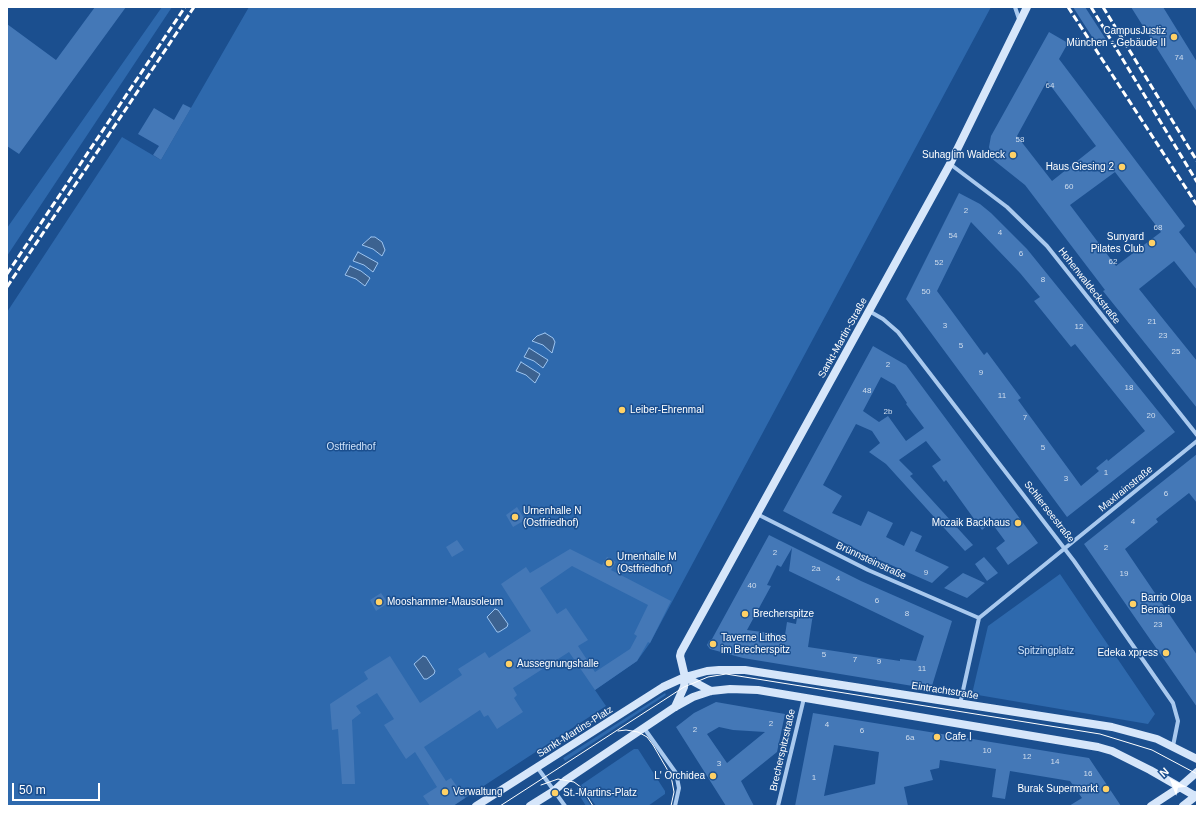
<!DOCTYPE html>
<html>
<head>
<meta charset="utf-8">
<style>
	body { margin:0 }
	#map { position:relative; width:1204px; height:813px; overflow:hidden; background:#1b4f8f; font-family:Helvetica,sans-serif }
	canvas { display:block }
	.frame { position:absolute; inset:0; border:8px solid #fff; pointer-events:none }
	.north { position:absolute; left:1152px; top:761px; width:40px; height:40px; -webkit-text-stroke:3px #1b4f8f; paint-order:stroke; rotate:318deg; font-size:11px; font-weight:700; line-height:16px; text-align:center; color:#fff }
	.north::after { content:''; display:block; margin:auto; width:14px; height:18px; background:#fff; clip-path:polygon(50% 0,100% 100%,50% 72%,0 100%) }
	.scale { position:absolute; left:12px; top:783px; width:88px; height:18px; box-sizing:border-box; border:2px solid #fff; border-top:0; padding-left:5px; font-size:12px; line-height:14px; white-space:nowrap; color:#fff; -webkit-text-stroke:3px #1b4f8f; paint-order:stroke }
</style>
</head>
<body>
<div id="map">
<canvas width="1204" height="813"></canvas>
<div class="frame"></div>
<div class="north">N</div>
<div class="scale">50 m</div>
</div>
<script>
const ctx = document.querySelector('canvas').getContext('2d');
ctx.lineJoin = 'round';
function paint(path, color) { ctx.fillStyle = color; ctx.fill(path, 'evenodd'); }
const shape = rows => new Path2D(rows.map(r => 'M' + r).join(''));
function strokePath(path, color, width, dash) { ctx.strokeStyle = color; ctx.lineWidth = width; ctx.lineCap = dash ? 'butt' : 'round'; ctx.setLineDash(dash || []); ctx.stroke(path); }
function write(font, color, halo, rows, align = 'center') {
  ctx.font = font + ' Helvetica,sans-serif'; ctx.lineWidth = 3; ctx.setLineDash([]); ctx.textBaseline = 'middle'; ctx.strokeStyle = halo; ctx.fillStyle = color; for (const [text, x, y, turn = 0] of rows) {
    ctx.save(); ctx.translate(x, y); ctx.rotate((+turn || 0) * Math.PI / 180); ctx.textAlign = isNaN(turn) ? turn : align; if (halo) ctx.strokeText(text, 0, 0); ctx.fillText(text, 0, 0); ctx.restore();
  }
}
const green = shape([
	[162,7,172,7,7,256,7,228],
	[249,7,991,7,650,643,637,661,595,690,606,706,453,806,7,806,7,312,122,137,161,160],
	[1060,574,1155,714,1148,724,972,694,988,626],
	[665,693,666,695,565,761,563,758],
	[634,749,638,749,665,791,665,794,648,806,596,806,581,785],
	[577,787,584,795,591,806,586,806,578,793]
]);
const water = shape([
	[371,237,375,237,382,242,385,250,382,256,373,249,362,245,371,237],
	[358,252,378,263,373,272,364,265,353,261,358,252],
	[350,266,361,271,370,278,365,286,356,279,345,275,350,266],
	[545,333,553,338,555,342,552,353,543,345,532,341,537,336,545,333],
	[529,348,548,360,543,368,534,361,524,357,529,348],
	[521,362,540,374,535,383,526,375,516,371,521,362],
	[495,609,498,610,508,624,507,627,499,632,497,632,487,617,495,609],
	[423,656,426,657,435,671,434,674,427,679,424,679,414,664,423,656]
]);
const building = shape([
	[95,7,126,7,19,154,7,146,7,24,56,60],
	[1073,7,1085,7,1107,41,1098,46],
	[1131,7,1163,7,1197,62,1197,112],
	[1049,32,1068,43,1059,59,1185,226,1179,232,1197,255,1197,290,1174,261,1139,289,1197,361,1197,408,1103,291,1105,290,1025,185,991,158,989,147,991,136],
	[1047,81,1096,146,1052,181,1017,136],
	[1115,172,1161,232,1116,266,1070,205],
	[183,104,191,108,161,160,153,155,159,146,138,134,154,108,174,120],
	[959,193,980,204,991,213,1027,249,1175,432,1067,517,906,299],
	[971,222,1020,273,1040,297,1034,301,1071,347,1075,344,1145,431,1108,461,1107,459,1096,468,1099,471,1081,486,1018,400,1021,398,987,352,984,355,937,291],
	[873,346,906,365,1038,543,1008,565,996,548,1005,541,991,522,982,530,946,480,944,482,932,466,941,460,926,441,899,460,913,474,910,476,973,545,965,551,886,464,869,452,880,443,872,431,856,424,823,485,842,496,832,513,861,526,868,511,893,523,886,537,904,546,911,531,922,536,915,551,949,567,932,583,866,554,783,511],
	[881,377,895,385,907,403,906,404,924,428,906,441,888,416,879,422,863,411],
	[1197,454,1197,503,1189,493,1156,519,1158,522,1125,549,1197,655,1197,707,1084,544],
	[517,507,525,520,513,527,506,515],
	[769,535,861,581,952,621,931,689,743,658,710,649,707,645,709,641,712,639],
	[792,548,789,571,924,636,916,661,900,659,900,661,808,647,813,614,798,612,796,624,787,622,785,635,747,630,771,586,767,585,777,565,781,567],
	[457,540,464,550,452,557,446,547],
	[570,549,602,565,607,557,616,562,611,570,671,601,650,643,648,642,637,661,595,690,569,652,513,688,517,695,514,698,523,712,497,729,488,715,484,717,480,710,424,747,446,781,451,778,465,798,453,806,430,806,423,796,437,787,415,752,406,759,384,725,394,719,377,693,356,706,361,713,352,720,355,784,342,784,338,729,332,730,330,704,368,679,364,672,390,656,420,703,462,675,458,669,485,652,489,658,531,631,501,584,526,567,530,573],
	[572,566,648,605,634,634,637,636,630,649,595,672,578,646,588,640,566,608,557,614,540,588],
	[984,557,998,573,987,581,975,564],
	[963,573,985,583,967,598,944,588],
	[381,593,388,603,376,611,370,600],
	[716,702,785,714,777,752,741,781,754,806,726,806,676,727,694,713],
	[719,727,733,730,765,732,727,763,707,734],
	[813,713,1089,758,1121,806,1069,806,1082,798,1070,781,1010,771,1005,799,992,797,996,769,940,760,939,768,930,770,933,780,904,787,908,806,795,806],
	[834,745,879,752,875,784,824,796]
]);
const street = shape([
	[1015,7,1020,22],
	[950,164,1007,207,1047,246,1197,435],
	[869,311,883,319,898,332,1074,561,1173,703,1178,721,1173,746],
	[757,514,868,570,979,618],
	[960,704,979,618,1197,441],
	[644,728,676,773,679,788,675,806],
	[537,767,565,806],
	[778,806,804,698]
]);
const secondary = shape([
	[685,677,711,691],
	[675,707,684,687,685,677,680,656,681,652,950,164,1027,7],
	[476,806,663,687,685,677,707,671,719,670,745,670,1112,727,1157,739,1197,759],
	[530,806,554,791,566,780,675,707,693,697,711,691,730,689,758,690,1098,747,1112,751,1150,770,1197,797],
	[1151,806,1180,787,1197,772],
	[1183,806,1197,795]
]);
const tram = shape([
	[618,731,626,730,638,732,647,737,653,745,671,776,674,792,671,806],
	[541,785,558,779,574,782,582,788,593,806],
	[500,806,684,687,708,677,726,674,1100,734,1152,750,1197,774]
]);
const rail = shape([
	[1068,7,1197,205],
	[1091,7,1197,182],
	[1103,7,1197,161],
	[7,274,185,7],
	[7,287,194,7]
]);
const markers = [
	[1174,37,4,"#ffd166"],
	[1013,155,4,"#ffd166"],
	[1122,167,4,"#ffd166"],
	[1152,243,4,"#ffd166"],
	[622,410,4,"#ffd166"],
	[515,517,4,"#ffd166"],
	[1018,523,4,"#ffd166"],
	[609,563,4,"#ffd166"],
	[379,602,4,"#ffd166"],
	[1133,604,4,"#ffd166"],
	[745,614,4,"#ffd166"],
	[713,644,4,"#ffd166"],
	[1166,653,4,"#ffd166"],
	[509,664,4,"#ffd166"],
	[937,737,4,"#ffd166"],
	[713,776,4,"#ffd166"],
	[1106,789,4,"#ffd166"],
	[445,792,4,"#ffd166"],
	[555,793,4,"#ffd166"]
];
const numberNames = [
	["74",1179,58],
	["64",1050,86],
	["58",1020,140],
	["60",1069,187],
	["2",966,211],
	["68",1158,228],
	["4",1000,233],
	["54",953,236],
	["6",1021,254],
	["62",1113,262],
	["52",939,263],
	["8",1043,280],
	["50",926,292],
	["21",1152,322],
	["3",945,326],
	["12",1079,327],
	["23",1163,336],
	["5",961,346],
	["25",1176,352],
	["2",888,365],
	["9",981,373],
	["18",1129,388],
	["48",867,391],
	["11",1002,396],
	["2b",888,412],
	["20",1151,416],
	["7",1025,418],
	["5",1043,448],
	["1",1106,473],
	["3",1066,479],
	["6",1166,494],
	["4",1133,522],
	["2",1106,548],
	["2",775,553],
	["2a",816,569],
	["9",926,573],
	["19",1124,574],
	["4",838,579],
	["40",752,586],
	["6",877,601],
	["8",907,614],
	["23",1158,625],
	["5",824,655],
	["7",855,660],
	["9",879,662],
	["11",922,669],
	["2",771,724],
	["4",827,725],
	["2",695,730],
	["6",862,731],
	["6a",910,738],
	["10",987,751],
	["12",1027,757],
	["14",1055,762],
	["3",719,764],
	["16",1088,774],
	["1",814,778]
];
const poiNames = [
	["CampusJustiz",1166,31,"right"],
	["München - Gebäude II",1166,43,"right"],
	["Suhag im Waldeck",1005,155,"right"],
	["Haus Giesing 2",1114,167,"right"],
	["Sunyard",1144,237,"right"],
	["Pilates Club",1144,249,"right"],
	["Leiber-Ehrenmal",630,410],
	["Urnenhalle N",523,511],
	["(Ostfriedhof)",523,523],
	["Mozaik Backhaus",1010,523,"right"],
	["Urnenhalle M",617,557],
	["(Ostfriedhof)",617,569],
	["Barrio Olga",1141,598],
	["Benario",1141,610],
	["Mooshammer-Mausoleum",387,602],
	["Brecherspitze",753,614],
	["Taverne Lithos",721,638],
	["im Brecherspitz",721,650],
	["Edeka xpress",1158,653,"right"],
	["Aussegnungshalle",517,664],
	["Cafe I",945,737],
	["L' Orchidea",705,776,"right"],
	["Burak Supermarkt",1098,789,"right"],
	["Verwaltung",453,792],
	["St.-Martins-Platz",563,793]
];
const streetNames = [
	["Hohenwaldeckstraße",1089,286,52],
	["Sankt-Martin-Straße",843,338,-61],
	["Maxlrainstraße",1126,489,-39],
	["Schlierseestraße",1049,512,52],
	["Brünnsteinstraße",871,561,25],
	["Eintrachtstraße",945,691,9],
	["Sankt-Martins-Platz",575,732,-32],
	["Brecherspitzstraße",783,750,-77]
];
const parkNames = [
	["Ostfriedhof",351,447],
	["Spitzingplatz",1046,651]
];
paint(green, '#2e69ad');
paint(water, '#3c6290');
strokePath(water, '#9cc4f0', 1);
paint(building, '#4478b7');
strokePath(street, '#a9c9ee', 4);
strokePath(secondary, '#d6e6fa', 8);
strokePath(tram, '#fff', 1);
strokePath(rail, '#fff', 3, [7, 3]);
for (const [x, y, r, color] of markers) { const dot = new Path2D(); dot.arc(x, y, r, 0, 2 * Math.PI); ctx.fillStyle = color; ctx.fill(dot); strokePath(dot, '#1b4f8f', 1.5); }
write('8px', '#d0dded', null, numberNames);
write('10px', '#fff', '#1b4f8f', poiNames, 'left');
write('10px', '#fff', '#1b4f8f', streetNames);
write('10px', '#cfe3fa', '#1b4f8f', parkNames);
</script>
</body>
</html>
